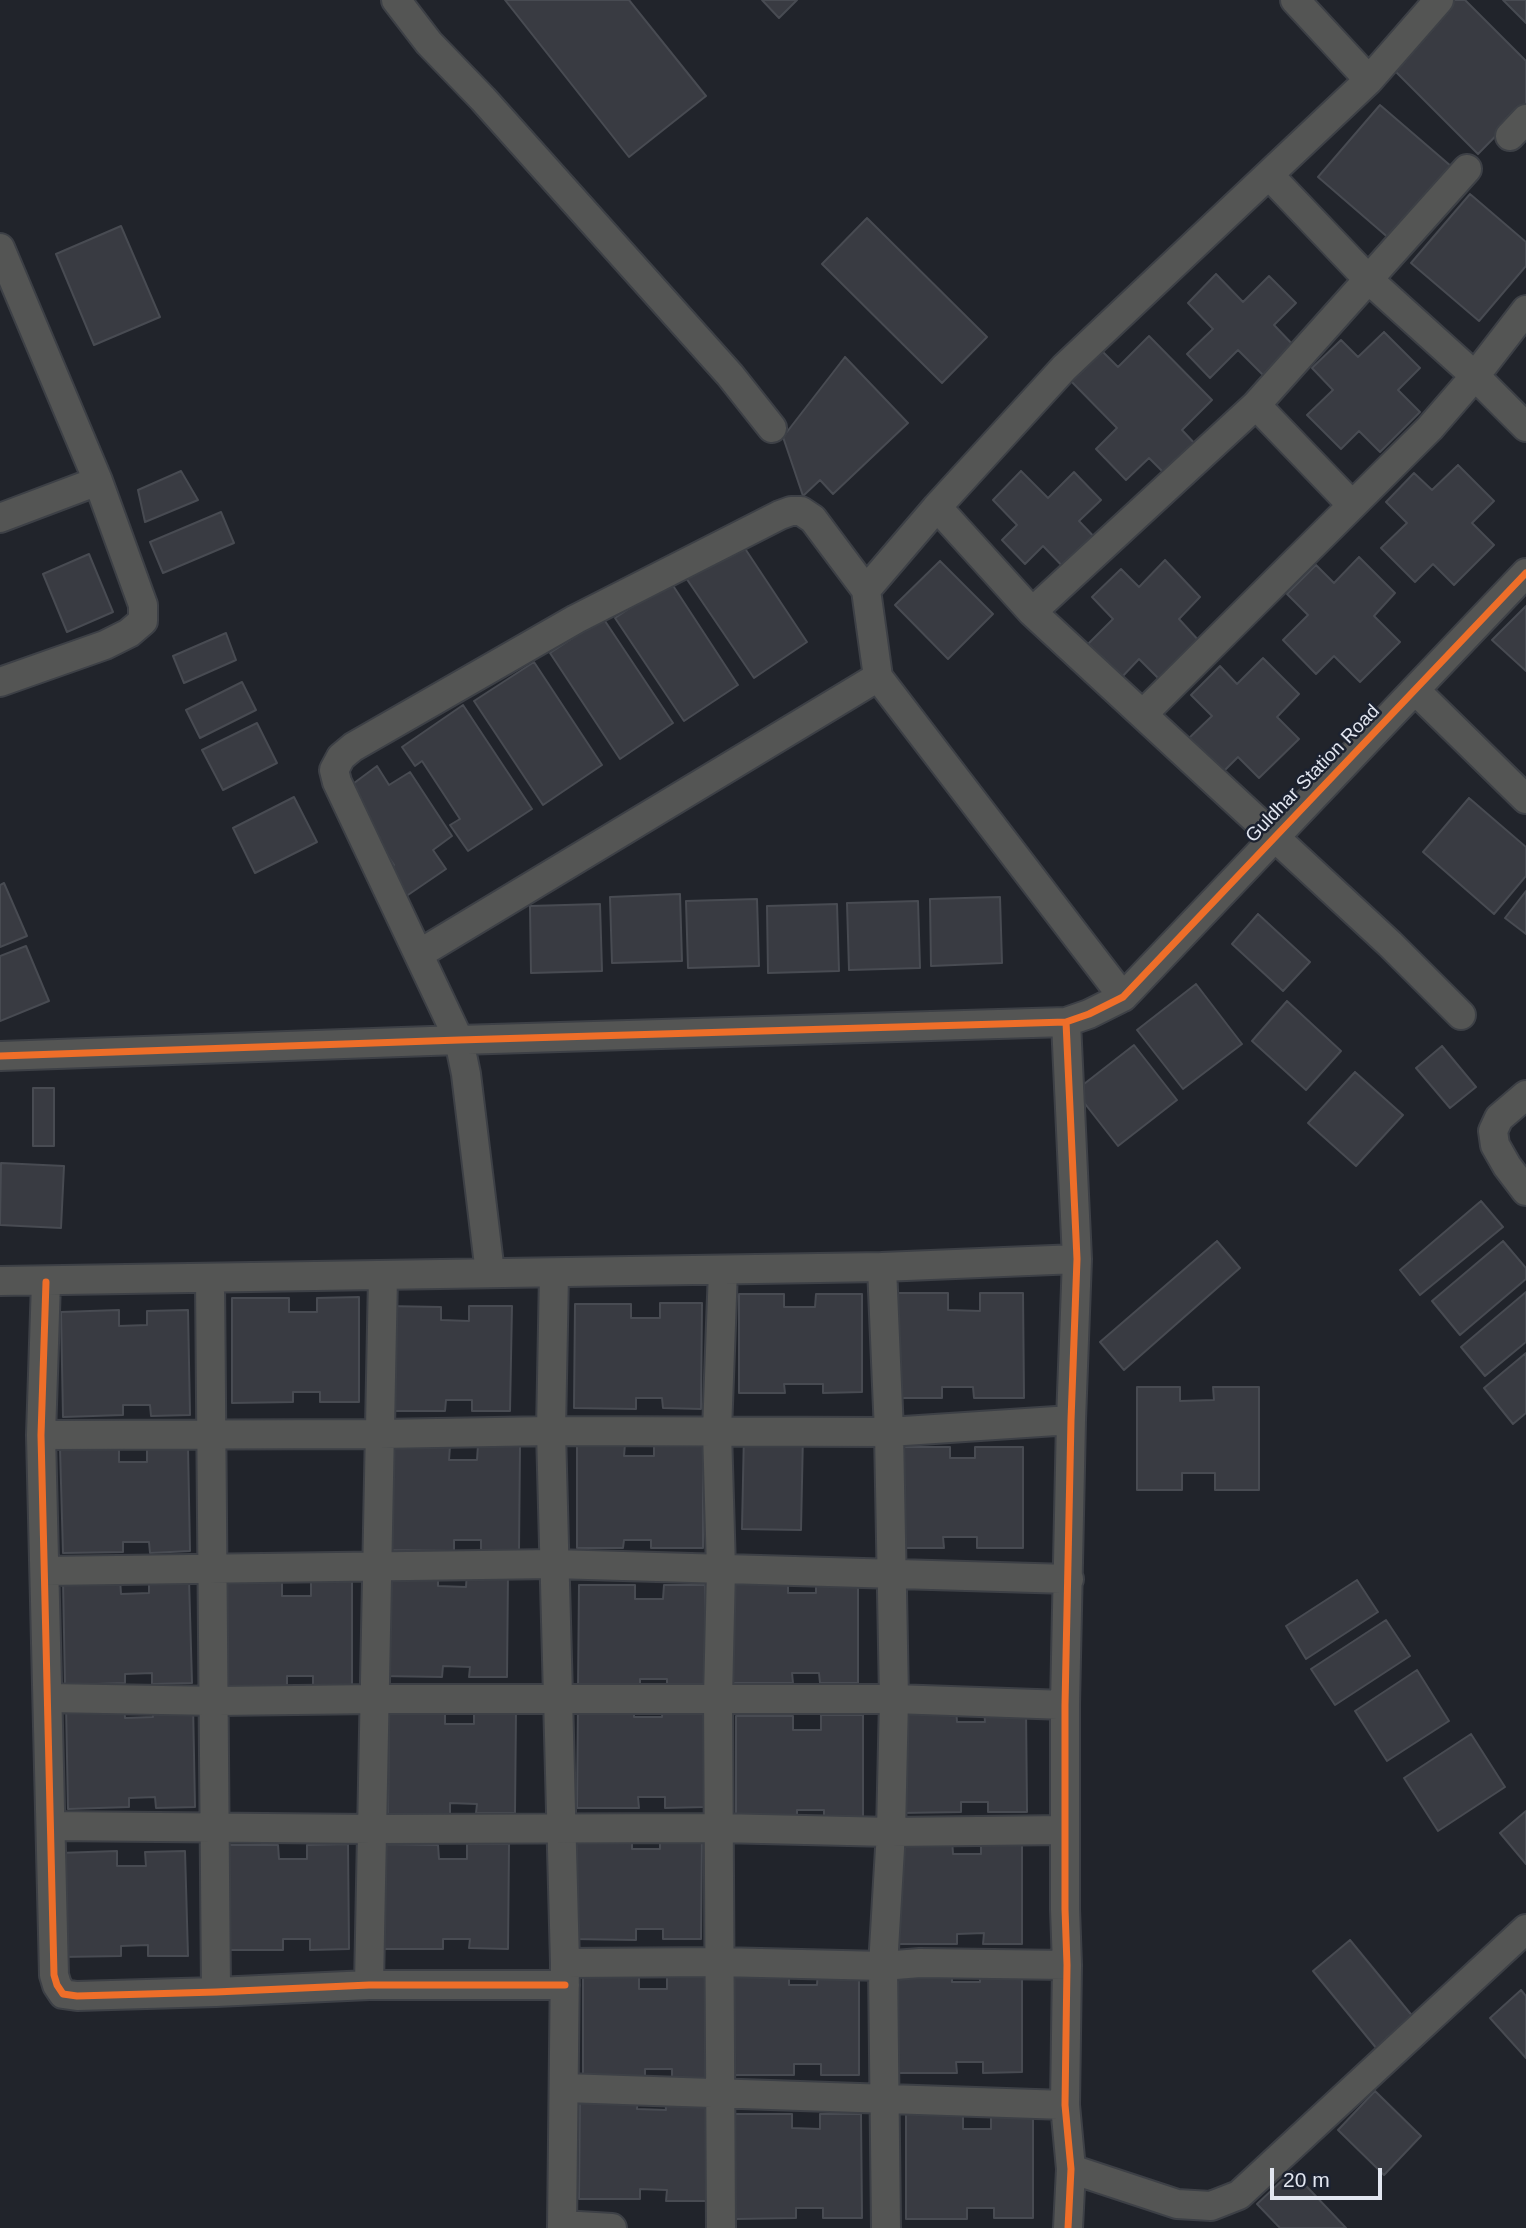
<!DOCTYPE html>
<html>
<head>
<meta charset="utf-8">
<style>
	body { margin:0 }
	#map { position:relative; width:1526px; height:2228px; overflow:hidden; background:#21242b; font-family:Helvetica,sans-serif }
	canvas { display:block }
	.scale { position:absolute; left:1270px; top:2168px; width:112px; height:32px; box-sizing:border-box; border:4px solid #e2e6f0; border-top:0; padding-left:9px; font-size:21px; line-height:24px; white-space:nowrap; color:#e2e6f0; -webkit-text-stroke:5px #1c2230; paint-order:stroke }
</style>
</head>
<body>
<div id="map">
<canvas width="1526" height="2228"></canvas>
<div class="scale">20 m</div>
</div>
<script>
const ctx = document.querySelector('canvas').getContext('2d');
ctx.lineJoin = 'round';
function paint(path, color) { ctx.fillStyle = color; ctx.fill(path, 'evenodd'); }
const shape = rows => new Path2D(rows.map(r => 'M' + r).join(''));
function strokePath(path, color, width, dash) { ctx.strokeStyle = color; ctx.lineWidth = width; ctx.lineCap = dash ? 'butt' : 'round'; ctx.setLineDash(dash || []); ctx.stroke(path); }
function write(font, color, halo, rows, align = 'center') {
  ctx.font = font + ' Helvetica,sans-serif'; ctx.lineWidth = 5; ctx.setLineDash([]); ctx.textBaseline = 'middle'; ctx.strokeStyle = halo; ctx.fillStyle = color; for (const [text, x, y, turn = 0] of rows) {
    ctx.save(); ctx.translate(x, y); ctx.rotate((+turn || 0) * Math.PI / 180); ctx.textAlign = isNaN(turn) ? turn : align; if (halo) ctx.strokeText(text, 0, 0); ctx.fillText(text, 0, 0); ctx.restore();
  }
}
const building = shape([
	[505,0,629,0,706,96,629,157,505,0],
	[762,0,797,0,779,18,762,0],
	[1454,0,1465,0,1526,61,1526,105,1478,154,1389,65,1454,0],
	[1503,0,1526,0,1526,23,1503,0],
	[1380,105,1452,167,1391,240,1318,177,1380,105],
	[1470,194,1526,242,1526,266,1479,321,1411,263,1470,194],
	[867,218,987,337,942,383,822,264,867,218],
	[121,226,160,317,94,345,56,254,121,226],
	[1216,274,1243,302,1269,276,1296,303,1274,325,1296,348,1266,378,1238,350,1210,378,1187,354,1213,329,1188,303,1216,274],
	[1384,332,1420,368,1398,390,1420,412,1380,452,1359,431,1341,449,1307,415,1333,390,1312,368,1341,340,1358,357,1384,332],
	[1149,336,1212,400,1182,430,1198,447,1168,477,1149,458,1126,480,1096,449,1117,428,1065,375,1095,344,1118,367,1149,336],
	[845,357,908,423,833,494,820,480,803,496,783,437,845,357],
	[1458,465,1494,501,1472,523,1494,545,1454,585,1433,564,1415,582,1381,548,1407,523,1386,502,1414,473,1432,490,1458,465],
	[181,471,198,500,145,522,138,490,181,471],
	[1021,471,1048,498,1074,472,1101,500,1079,521,1101,544,1070,574,1043,546,1025,564,1002,540,1017,525,993,500,1021,471],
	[221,512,234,543,163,573,150,542,221,512],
	[738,538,807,642,754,678,684,575,738,538],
	[89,554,113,612,67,632,43,574,89,554],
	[1359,557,1395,593,1374,616,1400,642,1360,682,1334,656,1316,674,1283,640,1308,615,1287,594,1316,565,1334,583,1359,557],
	[1165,560,1200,597,1179,619,1200,642,1161,681,1139,659,1121,678,1088,644,1113,619,1092,597,1121,569,1139,587,1165,560],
	[940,561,993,614,948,659,895,605,940,561],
	[670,581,738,685,684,721,615,618,670,581],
	[1526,606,1526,671,1492,640,1526,606],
	[603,618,673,723,620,759,550,653,603,618],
	[226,633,236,660,184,683,173,656,226,633],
	[1263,658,1299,694,1277,717,1299,739,1259,778,1238,757,1220,775,1186,741,1212,716,1191,695,1220,666,1237,684,1263,658],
	[534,662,602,765,543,805,474,701,534,662],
	[242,682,256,710,200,738,186,710,242,682],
	[463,705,532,809,468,851,450,825,460,819,422,761,415,766,402,747,463,705],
	[257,723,277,763,223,790,202,750,257,723],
	[377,766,389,785,410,772,452,836,433,850,446,869,405,897,387,870,394,865,355,806,346,789,377,766],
	[294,797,317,842,255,873,233,828,294,797],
	[1469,798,1526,847,1526,876,1494,914,1423,852,1469,798],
	[4,883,27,936,0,947,0,885,4,883],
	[1526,891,1526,934,1505,918,1526,891],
	[680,894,682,961,612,963,610,897,680,894],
	[1000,897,1002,963,931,966,930,899,1000,897],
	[757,899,759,966,688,968,686,901,757,899],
	[918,901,920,968,849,970,847,903,918,901],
	[600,904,602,971,531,973,530,906,600,904],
	[837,904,839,971,768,973,767,906,837,904],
	[1258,914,1310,962,1283,991,1232,944,1258,914],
	[26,946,49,1001,0,1021,0,956,26,946],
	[1196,984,1242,1044,1183,1089,1137,1030,1196,984],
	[1287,1001,1341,1051,1306,1090,1252,1041,1287,1001],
	[1134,1045,1177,1100,1118,1146,1075,1091,1134,1045],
	[1442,1046,1476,1087,1450,1108,1416,1068,1442,1046],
	[1355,1072,1403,1115,1356,1166,1308,1123,1355,1072],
	[33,1088,54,1088,54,1146,33,1146,33,1088],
	[1,1163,64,1166,61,1228,0,1225,1,1163],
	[1481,1201,1503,1227,1420,1295,1400,1270,1481,1201],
	[1217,1241,1240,1268,1124,1370,1100,1342,1217,1241],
	[1503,1241,1526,1268,1526,1279,1460,1335,1432,1301,1503,1241],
	[1526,1292,1526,1342,1485,1376,1461,1347,1526,1292],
	[896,1293,948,1293,948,1310,980,1311,980,1293,1023,1293,1024,1398,974,1398,973,1387,942,1387,942,1398,897,1398,896,1293],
	[739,1294,784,1294,784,1307,815,1307,816,1294,862,1294,862,1392,823,1393,823,1384,784,1384,785,1393,739,1393,739,1294],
	[359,1297,359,1402,320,1402,320,1392,293,1392,293,1402,232,1403,232,1298,289,1298,289,1312,317,1312,317,1298,359,1297],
	[660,1303,702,1303,701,1409,663,1408,662,1398,636,1398,636,1409,574,1408,575,1304,631,1304,631,1318,660,1318,660,1303],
	[385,1306,441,1307,441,1320,469,1321,469,1306,512,1306,510,1411,472,1411,472,1400,446,1400,445,1411,383,1411,385,1306],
	[119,1310,119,1326,147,1325,147,1311,188,1310,190,1415,151,1416,150,1405,123,1405,123,1415,63,1417,61,1312,119,1310],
	[1526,1353,1526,1413,1513,1424,1484,1388,1526,1353],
	[1137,1387,1180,1387,1180,1401,1214,1400,1213,1387,1259,1387,1259,1490,1215,1490,1215,1473,1182,1473,1182,1490,1137,1490,1137,1387],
	[744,1432,803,1434,801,1530,742,1529,744,1432],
	[577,1444,625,1444,624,1456,654,1456,654,1444,703,1444,703,1548,651,1548,651,1540,624,1540,623,1548,577,1548,577,1444],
	[393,1445,450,1446,449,1460,477,1460,478,1445,520,1445,519,1551,481,1550,481,1540,454,1540,454,1551,392,1550,393,1445],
	[119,1447,119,1462,147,1462,147,1448,188,1447,190,1551,150,1553,149,1542,123,1542,123,1552,63,1553,60,1448,119,1447],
	[900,1447,950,1447,950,1458,975,1458,975,1447,1023,1447,1023,1548,977,1548,977,1537,943,1537,944,1548,900,1548,900,1447],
	[382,1572,438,1573,438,1586,466,1587,467,1572,508,1572,507,1677,469,1677,470,1667,443,1666,442,1677,381,1676,382,1572],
	[120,1578,121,1594,149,1593,149,1580,189,1579,192,1683,152,1684,152,1673,125,1674,125,1683,65,1685,63,1580,120,1578],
	[816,1578,858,1578,858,1683,820,1683,819,1673,792,1673,793,1683,731,1683,731,1579,788,1579,788,1593,816,1593,816,1578],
	[1357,1580,1378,1612,1306,1659,1286,1626,1357,1580],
	[282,1581,282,1596,311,1596,311,1582,352,1581,352,1686,313,1686,313,1676,287,1676,287,1686,225,1687,226,1582,282,1581],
	[579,1585,635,1585,635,1599,663,1599,664,1585,705,1585,705,1689,667,1689,667,1679,640,1679,640,1689,578,1689,579,1585],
	[1386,1620,1410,1656,1335,1705,1311,1669,1386,1620],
	[1417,1670,1449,1721,1387,1761,1355,1711,1417,1670],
	[124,1703,125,1718,153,1717,152,1704,193,1703,195,1807,156,1808,155,1797,129,1798,129,1807,68,1809,66,1704,124,1703],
	[578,1703,634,1703,634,1717,662,1717,663,1703,704,1703,704,1807,665,1808,665,1797,638,1797,639,1808,577,1808,578,1703],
	[899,1708,956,1708,957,1722,985,1722,984,1708,1026,1708,1027,1812,988,1812,988,1802,961,1802,961,1812,900,1813,899,1708],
	[389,1709,445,1709,445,1724,474,1724,474,1709,516,1709,515,1813,476,1813,477,1804,450,1803,450,1814,388,1814,389,1709],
	[821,1715,863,1715,863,1820,824,1820,824,1810,797,1810,797,1820,736,1820,736,1716,793,1716,793,1730,821,1730,821,1715],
	[1471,1734,1505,1787,1438,1831,1404,1778,1471,1734],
	[1526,1811,1526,1864,1500,1833,1526,1811],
	[660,1834,702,1834,701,1939,663,1939,663,1929,636,1929,636,1940,575,1939,576,1835,632,1835,632,1849,660,1849,660,1834],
	[952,1839,953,1854,981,1854,981,1839,1022,1839,1022,1944,983,1944,984,1933,957,1934,957,1944,896,1944,895,1840,952,1839],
	[348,1844,349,1949,310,1950,310,1939,283,1939,283,1950,222,1950,221,1845,278,1845,279,1859,307,1859,307,1845,348,1844],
	[382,1844,438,1845,439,1859,467,1859,467,1844,509,1844,508,1949,469,1948,470,1939,443,1939,443,1949,381,1949,382,1844],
	[117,1851,117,1866,146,1866,145,1852,185,1851,188,1956,148,1956,148,1945,121,1946,121,1956,61,1957,59,1853,117,1851],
	[1350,1940,1414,2018,1377,2049,1313,1971,1350,1940],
	[895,1968,952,1968,952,1982,980,1982,980,1968,1022,1968,1022,2072,983,2073,983,2062,956,2062,957,2073,895,2073,895,1968],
	[732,1970,789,1970,789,1985,817,1985,818,1970,859,1970,859,2075,821,2075,821,2064,794,2064,794,2075,733,2075,732,1970],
	[667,1974,710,1974,709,2078,672,2079,672,2069,645,2069,645,2080,583,2080,583,1975,639,1975,639,1989,667,1989,667,1974],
	[1521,1990,1526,1996,1526,2058,1490,2018,1521,1990],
	[1375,2091,1421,2136,1384,2175,1338,2130,1375,2091],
	[580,2094,638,2095,637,2109,666,2110,665,2096,707,2096,706,2201,666,2201,667,2190,640,2189,640,2199,579,2199,580,2094],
	[735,2114,792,2114,792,2128,820,2129,820,2114,861,2114,862,2218,823,2218,823,2208,796,2208,796,2218,735,2219,735,2114],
	[906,2114,963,2114,963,2129,991,2129,991,2114,1033,2114,1033,2218,994,2218,994,2208,967,2208,967,2219,906,2219,906,2114],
	[1292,2171,1346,2228,1280,2228,1257,2204,1292,2171]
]);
const street = shape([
	[396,0,429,43,483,99,730,375,772,428],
	[1295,0,1369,80],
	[1510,136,1526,119],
	[1269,175,1368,279,1475,376,1526,427],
	[0,248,98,481,143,605,143,621,129,633,105,645,0,682],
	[1256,405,1352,505],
	[937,507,1032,612,1390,944,1461,1015],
	[0,518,98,481],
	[1032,612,1256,405,1467,169],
	[878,677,866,590,937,507,1064,368,1369,80,1439,0],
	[1415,690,1526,799],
	[1143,714,1430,428,1475,376,1526,310],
	[419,954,878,677,1123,997],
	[1066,1022,1077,1259,1071,1420,1065,1705,1065,1909,1067,1965,1065,2105,1071,2169,1068,2228],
	[0,1056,459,1040,1066,1022,1089,1014,1123,997,1526,573],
	[1526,1095,1499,1118,1493,1131,1495,1145,1507,1166,1526,1191],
	[882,1267,889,1432,894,1699,891,1832,883,1966,886,2228],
	[490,1273,466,1074,459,1040,337,782,334,770,341,757,353,747,576,619,780,515,791,511,801,511,813,519,866,590],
	[554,1273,551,1431,565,1963,562,2228],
	[210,1279,216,1992],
	[0,1281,882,1267,1077,1259],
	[46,1282,41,1435,54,1975,57,1985,63,1994,77,1996,216,1992,369,1985,565,1985],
	[41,1435,380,1434,551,1431,889,1432,1071,1420],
	[45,1571,554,1564,1069,1579],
	[48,1698,218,1701,374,1699,894,1699,1065,1705],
	[51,1826,372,1829,719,1828,891,1832,1065,1830],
	[565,1963,720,1962,883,1966,920,1963,1067,1965],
	[369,1985,383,1276],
	[565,2088,1065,2105],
	[1071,2169,1177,2204,1211,2206,1239,2195,1526,1929],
	[562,2225,612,2228],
	[721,2228,718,1698,721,1569,717,1431,723,1270]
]);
const cycleway = shape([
	[1066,1022,1077,1259,1071,1420,1065,1705,1065,1909,1067,1965,1065,2105,1071,2169,1068,2228],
	[0,1056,459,1040,1066,1022,1089,1014,1123,997,1526,573],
	[46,1282,41,1435,54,1975,57,1985,63,1994,77,1996,216,1992,369,1985,565,1985]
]);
const streetNames = [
	["Guldhar Station Road",1313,774,-46]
];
paint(building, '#393b42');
strokePath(building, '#484b52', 2);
strokePath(street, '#3d4046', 32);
strokePath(street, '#545554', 28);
strokePath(cycleway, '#ee6e29', 7);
write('19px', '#e2e6f0', '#1c2230', streetNames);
</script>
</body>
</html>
